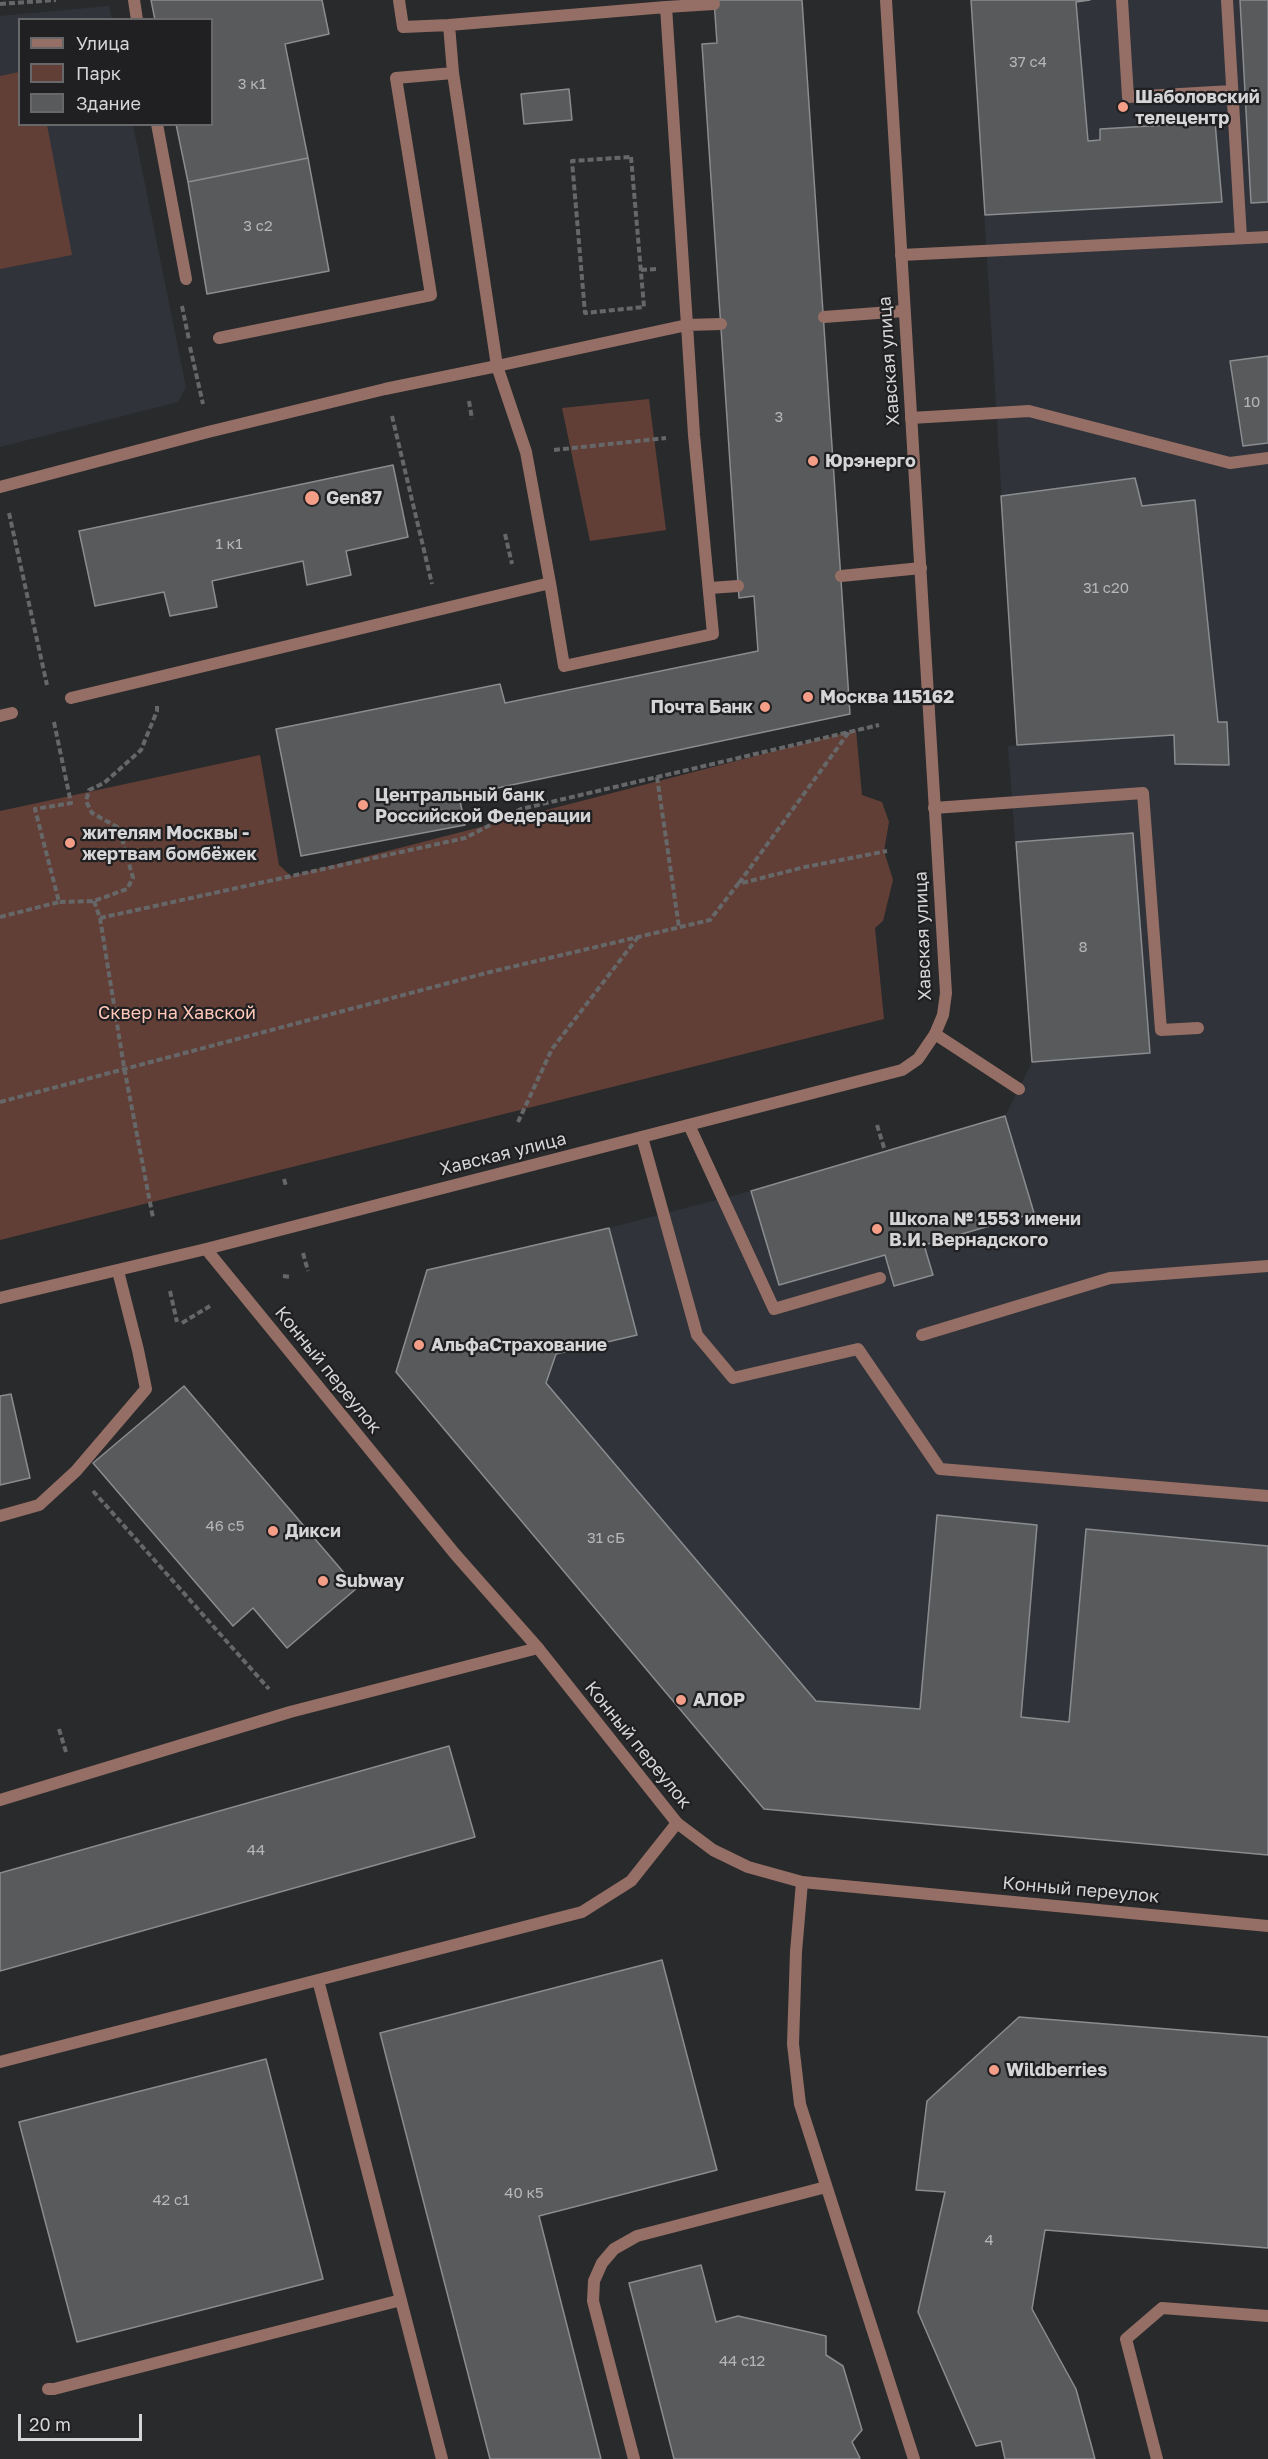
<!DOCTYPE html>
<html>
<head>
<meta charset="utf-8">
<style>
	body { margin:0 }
	#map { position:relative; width:1268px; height:2459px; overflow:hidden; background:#292a2c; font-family:"Golos Text",sans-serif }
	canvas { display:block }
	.legend { position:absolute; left:18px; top:18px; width:195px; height:108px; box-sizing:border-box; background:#202022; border:2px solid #68686a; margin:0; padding:8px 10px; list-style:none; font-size:18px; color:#d5d5d7 }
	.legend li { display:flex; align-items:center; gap:12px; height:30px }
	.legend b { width:30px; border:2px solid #68686a }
	.scale { position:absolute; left:18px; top:2414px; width:124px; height:27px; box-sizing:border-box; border:3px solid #d5d5d7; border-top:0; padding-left:8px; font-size:18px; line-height:21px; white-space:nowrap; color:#d5d5d7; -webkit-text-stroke:4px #202022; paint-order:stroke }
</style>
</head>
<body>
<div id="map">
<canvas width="1268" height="2459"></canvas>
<ul class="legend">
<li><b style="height:8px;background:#956f65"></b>Улица</li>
<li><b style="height:16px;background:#623f36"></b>Парк</li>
<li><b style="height:16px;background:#595a5c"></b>Здание</li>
</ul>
<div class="scale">20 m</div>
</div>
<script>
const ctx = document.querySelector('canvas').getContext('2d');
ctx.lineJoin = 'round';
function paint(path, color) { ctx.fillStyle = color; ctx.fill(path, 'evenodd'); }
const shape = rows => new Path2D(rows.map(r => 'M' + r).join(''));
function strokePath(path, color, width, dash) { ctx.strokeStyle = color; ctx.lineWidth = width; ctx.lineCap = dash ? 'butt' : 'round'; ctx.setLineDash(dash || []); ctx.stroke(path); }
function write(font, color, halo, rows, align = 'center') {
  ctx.font = font + ' "Golos Text",sans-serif'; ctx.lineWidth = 4.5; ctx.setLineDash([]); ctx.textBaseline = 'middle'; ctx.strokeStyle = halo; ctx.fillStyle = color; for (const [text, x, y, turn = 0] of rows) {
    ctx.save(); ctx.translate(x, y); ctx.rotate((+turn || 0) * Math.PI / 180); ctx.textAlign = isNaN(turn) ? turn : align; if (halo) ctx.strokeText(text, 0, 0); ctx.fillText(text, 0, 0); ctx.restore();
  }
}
const built = shape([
	[971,0,1268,0,1268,1855,764,1809,396,1373,427,1270,609,1228,751,1191,1005,1116,1032,1062,1008,746,1017,745],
	[109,6,112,19,20,20,20,124,133,125,186,387,178,402,0,447,0,16]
]);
const green = shape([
	[19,72,20,124,47,125,72,255,0,269,0,76],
	[649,399,666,530,590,541,562,408],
	[856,730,862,795,882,802,889,822,884,851,893,880,883,921,875,928,884,1019,0,1240,0,811,260,755,279,865,291,876]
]);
const building = shape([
	[151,0,322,0,329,34,285,44,308,158,188,182,176,124,212,124,212,20,155,20,151,0],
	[714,0,802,0,850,714,459,796,465,825,301,856,276,729,500,684,505,703,758,651,754,596,739,598,736,553,702,44,717,43,714,0],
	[971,0,1090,0,1076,2,1088,141,1100,140,1100,129,1215,122,1222,202,985,215,971,0],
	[1240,0,1268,0,1268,202,1251,203,1240,0],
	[569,89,572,120,524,124,521,94,569,89],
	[308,158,329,271,207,294,188,182,308,158],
	[1268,356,1268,443,1243,446,1230,361,1268,356],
	[393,465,408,537,346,551,351,575,307,585,303,561,212,581,217,607,170,616,164,592,95,606,79,531,393,465],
	[1135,478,1142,506,1195,500,1218,722,1227,722,1229,765,1175,764,1174,735,1017,745,1001,496,1135,478],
	[1133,833,1150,1053,1032,1062,1016,842,1133,833],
	[1005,1116,1034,1213,924,1245,933,1275,894,1286,885,1255,779,1285,751,1191,1005,1116],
	[609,1228,637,1335,556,1354,546,1383,816,1701,920,1709,937,1515,1037,1525,1021,1717,1069,1722,1086,1529,1268,1546,1268,1855,764,1809,396,1372,427,1270,609,1228],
	[184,1386,357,1588,287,1648,253,1608,233,1626,93,1463,184,1386],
	[11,1394,30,1478,0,1485,0,1396,11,1394],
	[449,1746,475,1837,0,1971,0,1873,449,1746],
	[662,1960,717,2170,539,2216,601,2459,490,2459,380,2033,662,1960],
	[1019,2017,1268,2037,1268,2248,1045,2230,1032,2309,1076,2389,1095,2459,1005,2459,1001,2441,976,2446,918,2312,945,2192,916,2190,927,2101,1019,2017],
	[266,2059,323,2279,77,2342,19,2122,266,2059],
	[701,2265,716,2322,738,2316,826,2336,826,2355,843,2366,862,2430,852,2442,860,2458,859,2459,674,2459,629,2283,701,2265]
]);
const path = shape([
	[0,4,56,0],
	[631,157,644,307,585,313,572,161,631,157],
	[641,270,656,269],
	[182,306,189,340],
	[190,347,203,404],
	[469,401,472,419],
	[392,416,432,584],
	[554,450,666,438],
	[9,513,47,685],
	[505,534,512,564],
	[54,722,71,803,35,809,59,902,94,901,127,889,133,878,119,828,92,813,86,801,89,790,104,783,141,750,157,711,157,706],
	[657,777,679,927],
	[739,883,849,732],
	[94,901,100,918,124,1067,153,1218],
	[0,917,59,902],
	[100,918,465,838,521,809,879,725],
	[0,1102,490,972,710,920,738,884,805,867,887,851],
	[518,1122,552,1049,638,937],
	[877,1125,885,1151],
	[284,1179,286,1186],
	[303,1253,308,1271],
	[283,1276,290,1277],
	[170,1291,177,1322],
	[182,1323,210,1306],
	[93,1491,269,1689],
	[59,1729,66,1752]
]);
const service = shape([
	[134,0,137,20],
	[399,0,403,27,449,25],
	[1122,0,1128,97,1232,91],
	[1227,0,1241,238],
	[666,7,714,4],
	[157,124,186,279],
	[901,255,1268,237],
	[824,317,904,311],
	[219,338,431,295,396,78,453,73],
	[911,418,1029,411,1230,463,1268,458],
	[0,487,208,432,385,389,497,366,526,452,550,583,71,698],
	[841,576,921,568],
	[550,583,564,666,713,634,694,435,687,325,666,7,449,25,453,73,497,366,687,325,721,324],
	[710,588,738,586],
	[0,716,12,713],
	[934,808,1143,793,1161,1030,1198,1028],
	[935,1034,1019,1089],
	[689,1125,774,1309,880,1278],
	[642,1137,697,1335,733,1378,858,1349,940,1469,1268,1496],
	[922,1335,1110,1278,1268,1266],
	[0,1516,39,1505,76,1471,146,1389,138,1350,118,1271],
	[0,1800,290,1712,538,1648],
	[802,1882,796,1952,793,2044,800,2104,914,2459],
	[318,1980,442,2459],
	[0,2062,582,1912,631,1881,677,1823],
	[48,2389,54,2389,401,2300],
	[634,2459,593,2301,594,2281,602,2263,614,2249,637,2236,826,2187],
	[1157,2459,1126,2339,1162,2308,1268,2316]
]);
const minor = shape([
	[206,1249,455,1554,538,1648,677,1823,713,1850,748,1867,802,1882,1268,1926],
	[0,1298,206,1249,902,1070,918,1059,935,1034,943,1015,946,993,886,0]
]);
const markers = [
	[1123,107,6,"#f49e88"],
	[813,461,6,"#f49e88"],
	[312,498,8,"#f49e88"],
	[808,697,6,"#f49e88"],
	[765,707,6,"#f49e88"],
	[363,805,6,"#f49e88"],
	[70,843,6,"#f49e88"],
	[877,1229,6,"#f49e88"],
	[419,1345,6,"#f49e88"],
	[273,1531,6,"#f49e88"],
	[323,1581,6,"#f49e88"],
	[681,1700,6,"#f49e88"],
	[994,2070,6,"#f49e88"]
];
const numberNames = [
	["37 с4",1028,62],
	["3 к1",252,84],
	["3 с2",258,226],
	["10",1252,402],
	["3",779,417],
	["1 к1",229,544],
	["31 с20",1106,588],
	["8",1083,947],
	["46 с5",225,1526],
	["31 сБ",606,1538],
	["44",256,1850],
	["40 к5",524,2193],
	["42 с1",171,2200],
	["4",989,2240],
	["44 с12",742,2361]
];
const poiNames = [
	["Шаболовский",1135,97],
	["телецентр",1135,118],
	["Юрэнерго",825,461],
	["Gen87",326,498],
	["Москва 115162",820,697],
	["Почта Банк",753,707,"right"],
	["Центральный банк",375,795],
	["Российской Федерации",375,816],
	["жителям Москвы -",82,833],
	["жертвам бомбёжек",82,854],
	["Школа № 1553 имени",889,1219],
	["В.И. Вернадского",889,1240],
	["АльфаСтрахование",431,1345],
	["Дикси",285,1531],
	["Subway",335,1581],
	["АЛОР",693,1700],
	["Wildberries",1006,2070]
];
const streetNames = [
	["Хавская улица",889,361,-94],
	["Хавская улица",923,936,-92],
	["Хавская улица",503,1154,-14],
	["Конный переулок",328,1370,51],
	["Конный переулок",638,1745,51],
	["Конный переулок",1081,1890,5]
];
const parkNames = [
	["Сквер на Хавской",177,1013]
];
paint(built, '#30333a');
paint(green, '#623f36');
paint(building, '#595a5c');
strokePath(building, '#8b8c8f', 1.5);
strokePath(path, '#666769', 4, [6, 3]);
strokePath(service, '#956f65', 12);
strokePath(minor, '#956f65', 12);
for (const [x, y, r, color] of markers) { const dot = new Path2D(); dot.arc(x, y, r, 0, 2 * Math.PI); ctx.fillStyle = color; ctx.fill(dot); strokePath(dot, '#202022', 2); }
write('15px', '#b6b6b8', null, numberNames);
write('bold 18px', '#d5d5d7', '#202022', poiNames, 'left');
write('18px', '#d5d5d7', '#202022', streetNames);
write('18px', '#ffc7b8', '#202022', parkNames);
</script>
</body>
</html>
